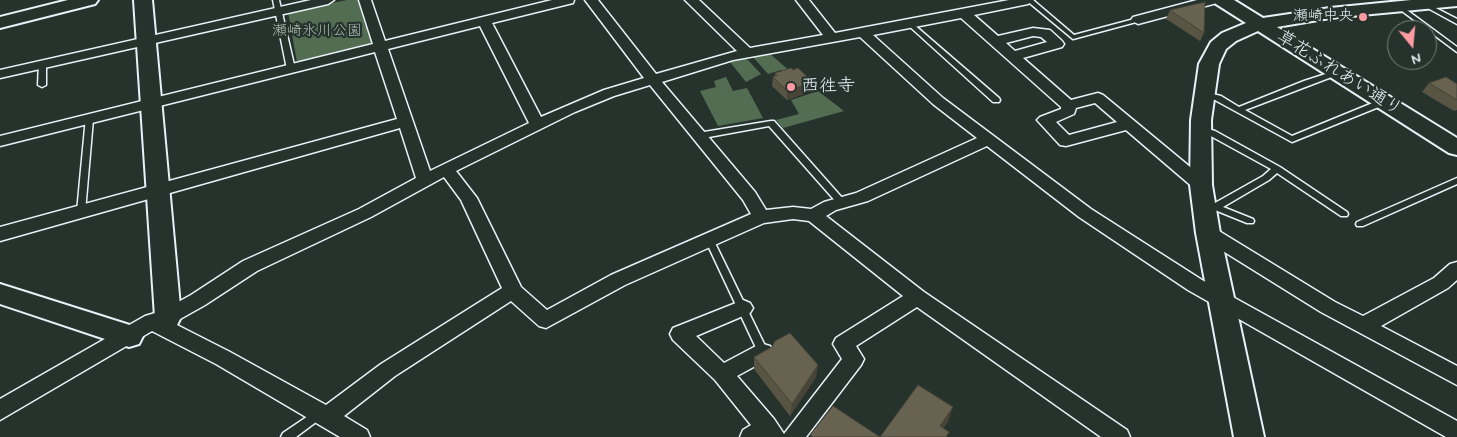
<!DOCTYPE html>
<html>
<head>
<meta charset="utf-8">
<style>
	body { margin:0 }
	#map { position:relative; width:1457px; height:437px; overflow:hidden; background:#26332d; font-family:Mynerve,sans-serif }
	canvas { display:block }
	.north { position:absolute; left:1387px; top:20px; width:50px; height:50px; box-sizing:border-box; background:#26332d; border:1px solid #747f7e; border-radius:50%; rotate:163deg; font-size:14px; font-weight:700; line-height:20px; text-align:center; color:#e8f1f8 }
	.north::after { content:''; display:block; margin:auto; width:18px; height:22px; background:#ff9aa2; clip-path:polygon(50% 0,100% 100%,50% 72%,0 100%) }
</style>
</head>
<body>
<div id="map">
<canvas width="1457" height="437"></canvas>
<div class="north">N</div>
</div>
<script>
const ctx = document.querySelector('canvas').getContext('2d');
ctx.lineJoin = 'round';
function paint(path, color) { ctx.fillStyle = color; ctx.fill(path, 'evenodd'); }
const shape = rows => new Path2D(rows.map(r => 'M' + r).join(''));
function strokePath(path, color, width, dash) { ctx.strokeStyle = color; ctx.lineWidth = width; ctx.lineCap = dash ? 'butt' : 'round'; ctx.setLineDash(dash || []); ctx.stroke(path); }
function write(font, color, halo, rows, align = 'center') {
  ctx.font = font + ' Mynerve,"Klee One",sans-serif'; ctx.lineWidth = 4.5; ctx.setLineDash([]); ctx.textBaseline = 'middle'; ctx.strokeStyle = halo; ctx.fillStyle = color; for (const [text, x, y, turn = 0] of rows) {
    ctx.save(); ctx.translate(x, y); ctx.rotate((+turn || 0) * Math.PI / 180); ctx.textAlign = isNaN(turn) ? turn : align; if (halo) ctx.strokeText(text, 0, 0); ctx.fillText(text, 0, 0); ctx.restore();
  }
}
const green = shape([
	[347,0,359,0,374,43,297,62,288,12],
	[769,53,791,72,788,74,781,70,768,74,752,56],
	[746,58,761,74,746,82,730,62],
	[726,77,733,91,747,88,763,118,718,126,700,91,716,87,714,81],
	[818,91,844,111,783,128,776,120,799,114,791,100]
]);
const lane = shape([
	[273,0,279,0,295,69,294,71,288,71,287,69,273,0],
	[1026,0,1033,0,1074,35,1138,18,1141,20,1140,21,1073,39,1026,0],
	[1426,3,1457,19,1457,24,1424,6,1424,4,1426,3],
	[1400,5,1457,47,1457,52,1398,8,1398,6,1400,5],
	[910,22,912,23,999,98,1000,100,999,102,993,102,908,25,908,23,910,22],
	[39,62,45,62,46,64,46,85,42,87,38,85,39,62],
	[1335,71,1338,71,1342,73,1245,110,1292,136,1380,100,1383,100,1387,102,1386,104,1292,142,1215,100,1201,96,1200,94,1204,92,1221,96,1239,107,1304,81,1335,71],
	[86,117,92,117,93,119,85,212,81,215,77,212,86,117],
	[771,121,774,121,844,200,845,202,844,204,838,204,769,126,698,139,694,136,698,133,771,121],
	[1200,127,1215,131,1280,167,1347,212,1348,214,1347,216,1341,216,1277,173,1269,180,1223,207,1253,219,1254,221,1253,223,1247,223,1210,208,1209,206,1210,204,1215,203,1263,176,1271,169,1209,135,1197,132,1196,130,1197,128,1200,127],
	[1457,178,1457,184,1363,226,1357,226,1356,224,1357,222,1457,178],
	[709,236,712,237,713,239,768,352,767,355,763,356,759,355,758,352,705,239,706,237,709,236],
	[320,408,324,410,325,413,324,416,296,437,281,437,283,433,320,408]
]);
const street = shape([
	[311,0,334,0,328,4,0,78,0,70,311,0],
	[359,0,371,0,385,41,552,0,574,0,573,3,492,23,541,117,604,90,644,78,585,0,598,0,656,74,737,51,685,0,699,0,750,48,823,35,796,0,809,0,835,33,1009,0,1034,0,1028,4,974,15,998,36,1033,28,1050,30,1062,41,1064,44,1062,47,1023,58,1071,100,1098,93,1103,95,1207,181,1209,185,1207,189,1201,191,1195,189,1126,130,1066,146,1060,145,1037,120,1040,117,1061,109,1061,107,961,18,873,35,943,98,1091,209,1202,280,1457,421,1457,437,1446,437,1188,290,1079,217,987,146,868,201,836,210,826,216,924,292,1127,430,1130,437,1101,437,917,307,856,346,864,359,861,365,806,437,740,437,743,430,751,425,715,380,673,340,670,334,673,328,736,303,743,300,750,303,753,308,750,313,696,336,724,363,756,346,763,344,770,346,773,352,770,358,737,376,774,419,784,434,842,359,833,344,836,338,903,296,809,221,793,219,764,223,625,285,546,328,539,326,511,301,395,376,344,416,367,430,370,437,340,437,216,364,152,331,0,420,0,399,145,316,162,311,191,295,243,261,359,209,416,178,400,128,0,241,0,227,397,119,375,52,0,146,0,136,373,44,359,0],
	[480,26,529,123,430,171,388,49,480,26],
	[1033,36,1041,37,1047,42,1015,51,1006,43,1033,36],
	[860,37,933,104,977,138,856,193,824,202,811,209,793,207,766,210,755,192,662,82,733,60,860,37],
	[650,85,743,200,751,214,611,275,547,310,521,287,477,198,456,171,575,112,614,96,650,85],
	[1095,103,1117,122,1069,135,1056,122,1074,114,1076,108,1095,103],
	[444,177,461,200,502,288,381,364,326,405,230,352,173,323,205,305,257,271,371,217,444,177],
	[1197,0,1218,0,1217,3,1138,24,1131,20,1133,17,1197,0],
	[1208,226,1214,228,1335,302,1363,316,1434,278,1450,264,1457,262,1457,280,1448,288,1381,326,1457,366,1457,385,1321,312,1202,238,1199,233,1202,228,1208,226]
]);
const secondary = shape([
	[68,0,98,0,95,4,0,28,0,17,68,0],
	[134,0,152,0,181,317,177,325,168,328,159,325,155,317,134,0],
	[1213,0,1234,0,1263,18,1330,8,1411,0,1457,0,1457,6,1330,18,1277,27,1457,138,1457,155,1449,153,1258,31,1236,41,1226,49,1219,64,1211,120,1212,185,1220,233,1264,437,1234,437,1196,233,1190,185,1191,120,1199,64,1211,42,1222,33,1246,23,1216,4,1213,0],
	[0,284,139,328,143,336,139,344,129,347,0,304,0,284]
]);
const wall = shape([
	[1170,10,1204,33,1200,41,1166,19],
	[775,73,812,91,787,100,772,86,773,77,775,76],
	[1429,83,1457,84,1457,110,1454,111,1422,92],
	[772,347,816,377,790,416,754,369,754,357]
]);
const shadedWall = shape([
	[813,82,812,91,787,100,787,91],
	[818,365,816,377,790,416,792,404],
	[953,407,948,422,937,437,940,426]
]);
const building = shape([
	[1205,2,1204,33,1170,10,1205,2],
	[791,68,793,70,798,68,813,82,787,91,773,77,777,75,775,73,791,68],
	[1446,77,1457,84,1457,100,1429,83,1446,77],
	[790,333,818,365,792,404,754,357,772,347,775,341,790,333],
	[918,385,953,407,940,426,949,432,946,437,813,437,810,435,833,406,880,437,918,385]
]);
const markers = [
	[1363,17,5,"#ff9aa2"],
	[791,87,5,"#ff9aa2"]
];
const farPoinames = [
	["瀬崎中央",1353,17]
];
const farParknames = [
	["瀬崎氷川公園",317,32]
];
const streetNames = [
	["草花ふれあい通り",1339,74,32]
];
const poiNames = [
	["西徃寺",801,87]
];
paint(green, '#536d53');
strokePath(lane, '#e8f1f8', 3);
strokePath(street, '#e8f1f8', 3);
strokePath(secondary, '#e8f1f8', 4);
paint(lane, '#26332d');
paint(street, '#26332d');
paint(secondary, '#26332d');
paint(wall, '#595545');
paint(shadedWall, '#484538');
paint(building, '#676350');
strokePath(building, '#484538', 1);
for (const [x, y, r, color] of markers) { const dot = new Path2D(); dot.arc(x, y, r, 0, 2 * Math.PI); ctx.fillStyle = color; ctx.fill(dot); strokePath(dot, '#26332d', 2); }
write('15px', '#e8f1f8', '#26332d', farPoinames, 'right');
write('15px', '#acbcb6', '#26332d', farParknames);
write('18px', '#e8f1f8', '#26332d', streetNames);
write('18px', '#e8f1f8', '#26332d', poiNames, 'left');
</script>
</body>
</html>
